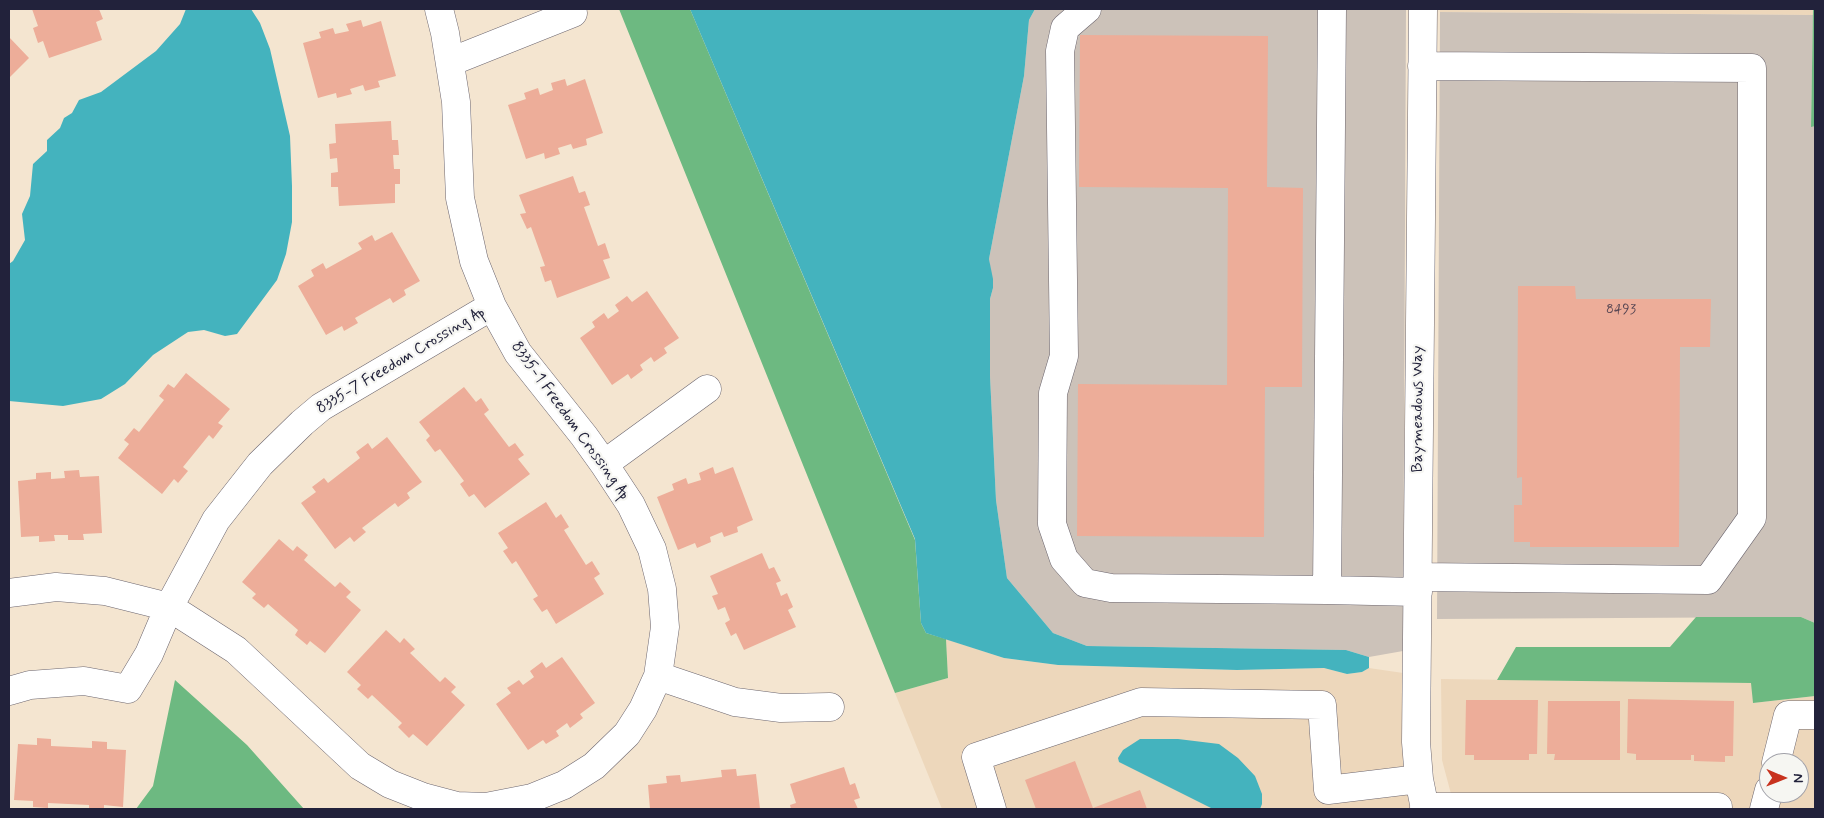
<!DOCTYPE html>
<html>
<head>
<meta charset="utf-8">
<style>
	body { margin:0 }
	#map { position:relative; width:1824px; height:818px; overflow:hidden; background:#f4e5d0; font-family:Mynerve,sans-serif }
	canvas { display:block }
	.frame { position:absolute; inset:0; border:10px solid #22223b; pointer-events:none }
	.north { position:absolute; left:1759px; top:753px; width:50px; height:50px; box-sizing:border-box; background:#f6f6f2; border:1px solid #a1a1a9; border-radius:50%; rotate:91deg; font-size:14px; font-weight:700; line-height:20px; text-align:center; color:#22223b }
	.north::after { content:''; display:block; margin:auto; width:18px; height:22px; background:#c8321e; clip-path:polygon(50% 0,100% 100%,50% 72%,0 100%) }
</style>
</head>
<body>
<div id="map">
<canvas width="1824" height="818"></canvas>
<div class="frame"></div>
<div class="north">N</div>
</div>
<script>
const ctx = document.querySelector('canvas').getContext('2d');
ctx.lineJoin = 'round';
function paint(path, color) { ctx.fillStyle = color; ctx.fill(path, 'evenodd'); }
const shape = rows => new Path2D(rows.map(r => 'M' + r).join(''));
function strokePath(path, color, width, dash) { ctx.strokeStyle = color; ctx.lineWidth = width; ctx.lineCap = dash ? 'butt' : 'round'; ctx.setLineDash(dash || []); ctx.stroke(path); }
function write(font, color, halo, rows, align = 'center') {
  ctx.font = font + ' Mynerve,sans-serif'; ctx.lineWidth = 4.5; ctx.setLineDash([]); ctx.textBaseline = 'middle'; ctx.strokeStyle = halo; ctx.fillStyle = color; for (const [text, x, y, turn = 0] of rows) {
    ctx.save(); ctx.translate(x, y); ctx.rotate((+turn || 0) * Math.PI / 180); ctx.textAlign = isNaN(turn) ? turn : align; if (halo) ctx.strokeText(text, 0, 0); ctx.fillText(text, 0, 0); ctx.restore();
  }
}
const built = shape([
	[1440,9,1813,9,1813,15,1440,12],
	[946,639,1004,658,1058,665,1237,670,1324,668,1347,674,1362,672,1369,668,1403,673,1403,756,1412,809,942,809,895,693,948,678],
	[1441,679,1752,683,1753,703,1815,696,1815,809,1455,809,1442,760],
	[1769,763,1799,763,1799,793,1769,793]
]);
const industrial = shape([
	[1035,9,1406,9,1403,651,1369,657,1346,650,1087,646,1053,633,1007,578,996,500,990,376,990,299,993,288,989,259,1024,76,1029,20],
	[1440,12,1813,15,1811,126,1815,126,1815,623,1801,617,1437,619]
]);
const forest = shape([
	[619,9,690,9,915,540,921,623,926,633,946,639,948,678,895,693],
	[1813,9,1815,9,1815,126,1811,127],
	[1696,617,1801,617,1815,623,1815,696,1753,703,1751,683,1497,680,1516,647,1670,647],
	[175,680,247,745,304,809,136,809,153,786]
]);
const water = shape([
	[186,9,251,9,260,23,270,49,290,136,292,186,292,222,286,254,277,280,237,334,225,336,204,330,188,332,153,355,125,384,101,399,63,406,9,401,9,264,13,261,25,240,22,214,30,196,33,164,47,151,47,140,60,128,64,118,72,113,79,100,101,92,156,51,180,24],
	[690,9,1035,9,1029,20,1024,76,989,259,993,279,993,288,990,299,990,376,996,500,1007,578,1053,633,1087,646,1346,650,1369,657,1369,668,1362,672,1347,674,1324,668,1237,670,1058,665,1004,658,926,633,921,623,915,539],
	[1140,739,1178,739,1219,744,1238,758,1255,776,1262,794,1262,804,1260,809,1213,809,1119,762,1118,758,1123,750]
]);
const building = shape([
	[32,9,99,9,103,19,96,22,102,40,49,58,43,41,38,43,33,28,38,26],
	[361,20,363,27,381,21,396,76,378,81,380,87,365,91,363,85,350,89,352,94,337,98,336,93,318,98,303,43,321,38,319,32,333,28,335,34,349,31,346,24],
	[1080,35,1268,36,1267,187,1303,188,1302,387,1265,387,1264,537,1077,536,1078,384,1227,385,1228,188,1079,187],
	[9,37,29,58,9,78],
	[565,79,567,86,585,79,603,133,586,139,587,145,573,149,571,144,558,148,560,154,545,159,544,153,526,159,508,105,526,99,524,93,538,88,540,95,553,90,551,83],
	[391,121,392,140,398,140,399,155,393,155,394,169,400,169,400,184,395,184,395,203,339,206,338,187,331,187,331,173,338,172,337,158,330,159,329,144,336,143,335,124],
	[573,176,579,193,585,191,590,205,584,207,598,246,605,243,610,258,603,260,610,278,557,298,551,280,545,282,540,267,545,266,531,227,527,229,520,214,526,213,519,195],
	[392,232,420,281,404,290,406,295,393,303,390,298,355,318,358,323,344,331,342,326,326,335,298,286,314,276,311,270,323,263,326,269,362,249,358,243,372,235,375,241],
	[1518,286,1575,286,1576,299,1711,299,1710,347,1680,347,1679,547,1530,547,1530,542,1514,542,1514,505,1522,505,1522,477,1517,478],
	[647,291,679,338,664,348,667,353,654,362,651,357,640,365,643,370,631,379,628,374,612,385,580,338,595,327,592,322,604,313,608,319,619,311,615,305,627,296,632,302],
	[186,373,230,409,218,423,223,426,213,439,209,435,183,467,188,471,178,483,174,479,162,494,118,458,129,444,124,440,134,428,139,432,164,400,159,396,168,384,174,388],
	[464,387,476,402,481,398,489,410,484,414,509,447,515,443,524,455,518,459,530,474,485,508,474,494,469,497,460,484,464,481,440,449,435,452,426,440,430,436,419,422],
	[387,437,422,482,407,493,410,498,398,507,395,503,362,528,366,532,354,542,350,537,335,549,301,503,316,492,312,487,324,478,328,483,360,458,356,452,368,443,372,449],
	[713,467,715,474,733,467,753,520,737,527,738,532,724,537,722,532,710,537,711,542,697,548,695,543,678,550,657,497,674,490,672,484,686,478,688,484,701,480,699,473],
	[79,470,80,477,99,476,102,533,83,534,84,540,68,540,68,535,54,535,55,541,39,542,39,536,21,537,18,481,36,479,36,473,51,472,51,479,65,478,64,471],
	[546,502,556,518,561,514,569,527,564,530,586,565,592,561,600,574,594,578,604,594,556,624,547,609,542,612,533,599,538,596,516,561,512,564,503,551,508,548,498,533],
	[279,539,293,551,297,546,308,555,304,560,335,587,340,582,351,592,346,597,361,610,325,653,310,641,307,645,295,635,298,630,268,604,264,608,252,598,256,594,242,582],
	[762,553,769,569,774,567,781,581,776,583,781,596,787,593,793,607,788,610,796,627,744,650,736,633,731,636,725,623,730,620,725,607,718,610,712,596,718,594,710,576],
	[386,630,400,643,404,638,415,649,410,653,440,682,445,677,456,687,451,692,465,705,427,746,413,734,409,738,398,727,402,723,372,695,368,699,357,689,361,685,347,672],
	[562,657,595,703,580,714,583,718,570,728,567,723,556,731,559,736,546,744,543,740,528,750,496,704,511,693,507,688,519,680,523,685,534,677,530,671,542,662,546,668],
	[1628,699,1734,701,1733,756,1725,756,1725,762,1694,761,1694,755,1691,755,1691,760,1636,760,1636,754,1627,753],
	[1466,700,1538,700,1537,754,1529,754,1529,760,1474,760,1474,755,1465,755],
	[1548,701,1620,701,1620,760,1554,760,1555,754,1547,754],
	[37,738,51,739,51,746,92,748,92,741,107,742,107,749,126,750,123,807,104,805,104,809,89,809,89,805,48,803,48,808,33,807,33,801,14,800,18,744,37,745],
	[1075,761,1093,808,1140,790,1147,809,1036,809,1025,780],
	[844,767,850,785,855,783,860,798,854,800,858,809,791,809,790,805,796,803,790,784],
	[736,769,737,776,756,774,760,809,650,809,648,785,667,783,666,776,680,775,681,782,722,777,721,770]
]);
const minor = shape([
	[1087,9,1065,28,1060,51,1064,356,1053,393,1052,524,1064,559,1085,583,1111,588,1327,590],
	[1332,9,1327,590,1418,592],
	[1423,9,1416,742,1419,779,1425,809],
	[450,62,573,13],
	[604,464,707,389],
	[1418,577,1708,580,1752,518,1752,68,1422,66],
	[9,593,56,587,105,591,169,607,236,650,360,766,390,784,423,797,457,806,486,807,532,798,564,785,594,766,627,734,643,709,658,676,665,627,662,589,652,549,631,505,604,464,584,436,518,353,492,306,474,261,460,198,456,102,445,33,439,9],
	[658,676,735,702,781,708,830,707],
	[9,691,30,685,84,681,128,689,149,654,169,607,216,520,260,464,302,423,321,407,492,306],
	[1776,763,1788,715,1815,715],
	[1424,807,1718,807],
	[992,809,976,757,1141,702,1322,705,1328,790,1419,779],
	[1764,809,1769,790]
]);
const numberNames = [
	["8493",1621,310]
];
const streetNames = [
	["8335-7 Freedom Crossing Ap",401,361,-31],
	["Baymeadows Way",1419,409,-90],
	["8335-1 Freedom Crossing Ap",570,421,54]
];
paint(built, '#edd7bb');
paint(industrial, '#ccc2b9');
paint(forest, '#6db981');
paint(water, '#44b3be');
paint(building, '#edad99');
strokePath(minor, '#6c666f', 29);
strokePath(minor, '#fff', 28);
write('14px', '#554552', null, numberNames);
write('16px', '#22223b', '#f6f6f2', streetNames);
</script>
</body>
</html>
